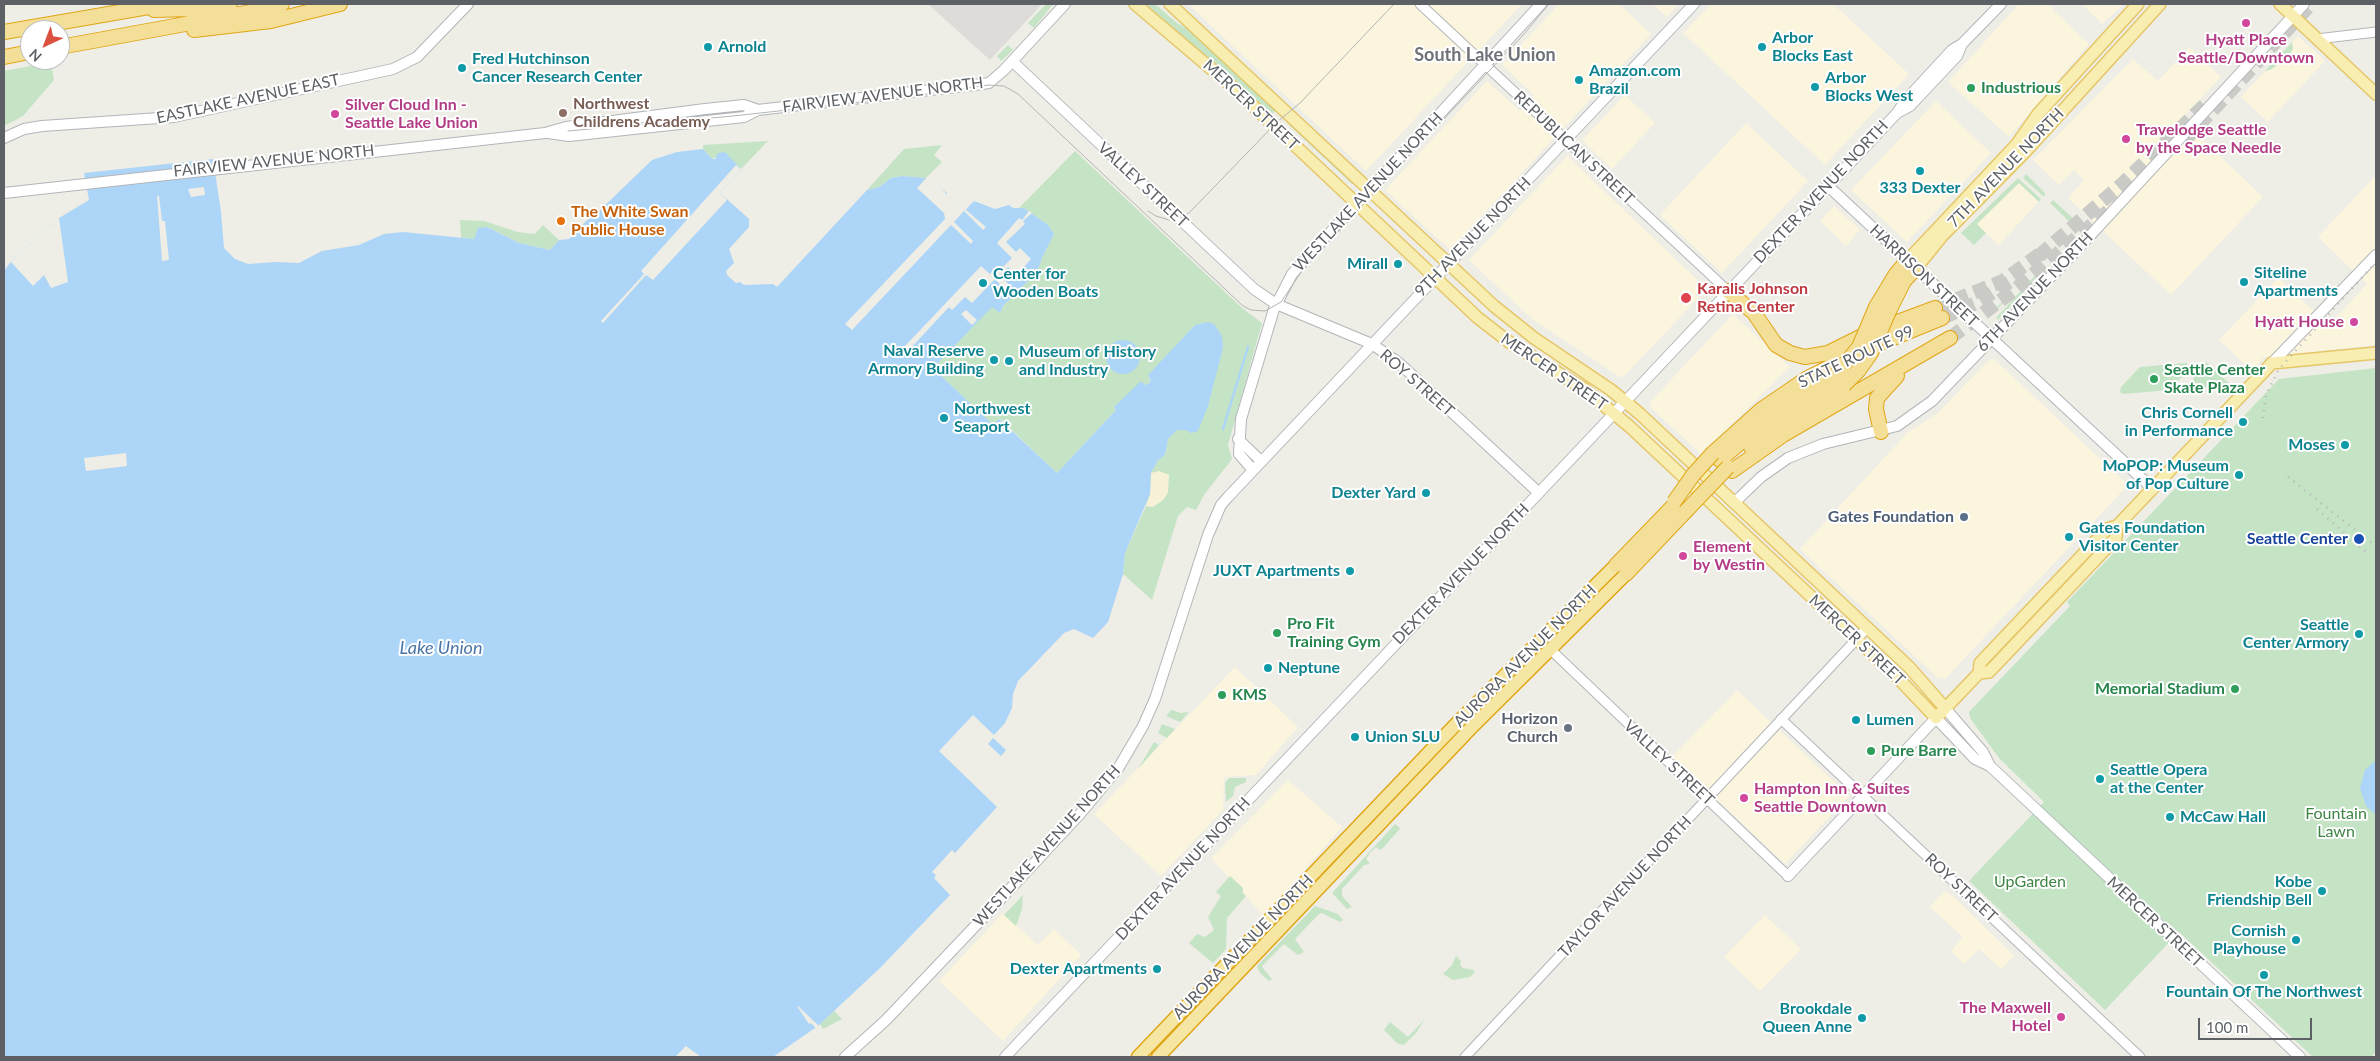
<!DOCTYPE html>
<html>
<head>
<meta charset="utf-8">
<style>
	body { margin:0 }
	#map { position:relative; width:2380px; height:1061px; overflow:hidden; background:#eeede6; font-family:Lato,sans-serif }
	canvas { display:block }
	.frame { position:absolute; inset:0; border:5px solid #5d6165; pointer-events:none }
	.north { position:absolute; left:20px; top:20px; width:50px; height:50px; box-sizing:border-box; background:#fff; border:1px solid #bec0c1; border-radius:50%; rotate:223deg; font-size:14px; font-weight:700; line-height:20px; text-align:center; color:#5d6165 }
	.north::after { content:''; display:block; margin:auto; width:18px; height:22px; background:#da5140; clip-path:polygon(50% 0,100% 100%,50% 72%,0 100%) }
	.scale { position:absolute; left:2198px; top:1018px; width:114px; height:22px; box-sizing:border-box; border:2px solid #5d6165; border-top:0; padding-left:6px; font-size:15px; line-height:18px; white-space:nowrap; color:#5d6165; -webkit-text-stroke:4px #fff; paint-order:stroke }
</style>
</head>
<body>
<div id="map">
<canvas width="2380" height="1061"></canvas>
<div class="frame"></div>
<div class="north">N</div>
<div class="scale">100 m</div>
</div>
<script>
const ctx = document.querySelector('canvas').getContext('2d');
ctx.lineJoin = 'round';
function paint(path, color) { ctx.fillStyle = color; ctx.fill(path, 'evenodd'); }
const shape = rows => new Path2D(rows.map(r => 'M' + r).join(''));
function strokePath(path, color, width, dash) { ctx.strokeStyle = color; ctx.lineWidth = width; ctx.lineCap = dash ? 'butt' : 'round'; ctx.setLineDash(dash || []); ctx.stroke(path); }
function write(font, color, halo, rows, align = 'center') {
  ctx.font = font + ' Lato,sans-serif'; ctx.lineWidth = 4; ctx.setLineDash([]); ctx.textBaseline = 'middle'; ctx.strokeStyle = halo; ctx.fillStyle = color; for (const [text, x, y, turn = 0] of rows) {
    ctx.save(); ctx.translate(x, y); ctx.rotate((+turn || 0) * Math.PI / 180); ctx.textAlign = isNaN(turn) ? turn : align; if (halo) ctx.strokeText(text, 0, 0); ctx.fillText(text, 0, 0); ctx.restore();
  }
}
const commercial = shape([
	[1188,4,1522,4,1366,171],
	[1559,4,1619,4,1651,34,1450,250,1385,190,1487,81,1520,111,1534,95,1502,65],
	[1652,4,1679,4,1667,17],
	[1711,4,1833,4,1909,74,1825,165,1683,33],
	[2019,4,2047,4,2089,44,2009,137,1948,82],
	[2082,4,2124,4,2102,24],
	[2298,36,2325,61,2268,122,2241,97],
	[2189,47,2221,77,2181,119,2263,197,2171,295,2068,198,2084,180,2074,170,2059,185,2033,160,2133,59,2158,81],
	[1625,95,1655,123,1612,169,1582,140],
	[1936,101,1991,153,1907,242,1851,190],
	[1746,123,1808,181,1722,273,1660,215],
	[1567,156,1707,289,1623,377,1620,377,1533,320,1469,260],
	[2376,175,2376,345,2264,357,2252,371,2219,340,2278,278,2329,325,2367,284,2318,237],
	[2018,178,2041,199,1999,245,1974,222],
	[1834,206,1860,230,1846,246,1820,221],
	[1733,314,1790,367,1701,454,1651,408,1650,402],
	[1994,359,2128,485,1944,680,1941,677,1939,679,1800,549,1908,432,1937,414,1988,361],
	[1235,667,1298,727,1256,775,1224,777,1223,810,1161,876,1094,814],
	[1737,690,1849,796,1785,864,1672,757],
	[1288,780,1342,827,1264,916,1211,858],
	[1944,891,1954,897,2014,956,2001,969,1979,949,1964,964,1951,951,1963,937,1930,907],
	[1003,913,1038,945,1054,929,1081,955,1003,1041,939,981],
	[1765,915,1801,949,1760,991,1724,957]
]);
const industrial = shape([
	[928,4,1042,4,990,60]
]);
const green = shape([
	[1046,4,1053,4,1034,28,1028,23],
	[1146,4,1155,4,1177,23,1190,30,1277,109,1272,114],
	[2292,42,2293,49,2288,56,2272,69,2265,71],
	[1008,45,1013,50,1001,61,997,56],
	[51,62,54,80,23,116,4,126,4,71],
	[1290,122,1355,183,1354,184,1352,184,1289,125],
	[768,141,741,169,730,159,718,156,712,159,703,149,703,145],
	[942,145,934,155,942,162,926,178,902,176,891,178,879,187,867,190,904,149],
	[1075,151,1242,308,1262,323,1228,445,1232,459,1204,495,1196,510,1187,507,1178,516,1152,600,1123,574,1125,553,1146,506,1151,473,1158,459,1164,456,1166,451,1168,439,1177,430,1186,430,1195,325,1148,376,1151,382,1145,385,1141,382,1114,407,1116,410,1057,473,1000,419,993,425,933,368,992,306,1000,313,1003,306,1037,272,1042,258,1054,234,1048,225,1024,208,1019,208],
	[2026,174,2045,193,2044,197,2023,178],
	[2018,178,2041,199,2039,202,2019,183,1977,224,1986,233,1974,245,1961,233],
	[2053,200,2077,222,2074,226,2050,203],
	[460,220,484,221,517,232,535,234,543,225,559,240,550,250,519,243,487,227,474,239,461,238],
	[2042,268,2044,269,1998,320,1996,318],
	[2008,294,2010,296,1991,315,1983,308,1997,307,2001,303,2003,297],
	[2206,362,2231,385,2193,388,2194,373],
	[2187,363,2188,371,2169,390,2123,394,2120,392,2121,387,2140,367],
	[2376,368,2376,1052,2371,1057,2313,1057,2179,932,2105,1010,1969,881,2044,802,1999,758,1970,718,1969,712,2070,606,2067,602,2279,379],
	[1171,710,1181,713,1189,712,1180,722,1166,716],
	[1162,724,1175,729,1167,738,1158,733],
	[1154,742,1159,745,1138,769],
	[1229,778,1246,778,1246,782,1235,787,1233,796,1226,802,1225,783],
	[1395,824,1400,828,1398,831,1383,848,1380,850,1376,847,1370,853,1366,859,1370,864,1364,865,1342,889,1342,896,1352,907,1347,909,1332,893],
	[1230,876,1243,888,1243,893,1246,896,1227,918,1226,949,1213,963,1189,943,1197,934,1205,937,1214,930,1208,917,1221,896,1216,892],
	[1023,895,1022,909,1016,926,1004,915],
	[1315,906,1338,914,1343,920,1340,922,1322,913,1319,914,1295,939,1304,952,1298,955,1284,944,1263,965,1262,967,1272,979,1269,981,1260,973,1257,966],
	[1456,956,1461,961,1460,965,1463,968,1473,970,1475,972,1470,977,1453,980,1443,974,1452,965],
	[834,1011,842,1019,823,1029,820,1024],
	[1425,1019,1416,1033,1404,1045,1397,1043,1384,1030,1390,1022,1408,1037]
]);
const sand = shape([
	[1159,471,1169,475,1168,493,1163,500,1153,507,1146,506,1150,494,1151,473]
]);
const water = shape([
	[703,149,712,159,715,159,718,153,725,152,741,169,720,193,749,219,749,227,729,249,734,263,726,271,727,275,736,283,740,282,744,285,773,284,777,287,867,190,879,187,891,178,902,176,926,178,947,193,947,195,959,206,969,206,974,201,995,209,1009,205,1013,208,1024,208,1048,225,1054,234,1042,258,1037,272,1003,306,1000,313,992,307,933,368,993,425,999,419,1057,473,1116,410,1114,407,1141,381,1145,385,1151,382,1148,375,1195,325,1208,322,1214,324,1222,336,1223,348,1208,406,1198,431,1191,433,1186,430,1177,430,1168,439,1166,451,1164,456,1158,460,1151,473,1150,494,1125,553,1123,574,1108,622,1093,638,1074,629,1064,633,1018,681,1013,694,1012,708,1005,723,994,735,973,715,939,751,997,807,955,853,952,850,932,872,936,875,934,878,950,895,880,968,818,1026,773,1057,701,1057,686,1046,675,1057,4,1057,4,268,59,218,89,200,84,173,213,159,221,212,224,248,235,259,248,264,276,262,299,263,322,251,359,245,384,234,403,232,474,239,478,228,487,227,519,243,550,250,559,240,569,239,586,221,596,214,652,160,677,152],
	'1106 357a17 17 0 1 1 34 0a17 17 0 1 1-34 0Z',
	[993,738,1006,750,1001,756,988,744],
	[2376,760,2376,815,2366,806,2360,788,2365,770]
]);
const pier = shape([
	[736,165,741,169,720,193,727,200,653,280,646,275,603,323,601,321,644,274,641,271],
	[928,176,959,206,969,206,966,210,986,227,983,230,964,211,954,222,973,241,971,244,951,225,852,330,845,324,945,219,944,213,917,188],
	[204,187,205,195,191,197,188,189],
	[157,196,159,196,162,221,165,221,169,260,162,261],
	[1029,211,1032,213,1023,221,1025,224,1006,242,1016,252,1020,248,1031,259,1017,275,1008,267,1000,275,1011,287,1007,291,995,279,972,303,965,297,952,310,949,307,908,351,904,347,981,266,990,274,994,270,997,273,1012,258,997,243,1019,218,1022,220],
	[59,218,68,282,51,288,44,275,33,286,11,262,4,271,4,268],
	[966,310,977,320,972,325,961,314],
	[126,453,127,466,86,471,84,458],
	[797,1006,798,1006,820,1027,815,1030,815,1027,811,1023,809,1024]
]);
const stream = shape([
	[1223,429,1248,347]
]);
const motorwayTunnel = shape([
	[2184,141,2311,4],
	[2039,256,2121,185,2208,102],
	[1935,308,2003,281,2044,251],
	[1942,318,1976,303,2009,282],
	[1950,338,2017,288,2113,207]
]);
const tertiary = shape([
	[1420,4,1728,291],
	[2317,39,2376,32],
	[1550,649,1788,876],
	[1781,719,2140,1057],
	[1465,1057,1867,628]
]);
const secondary = shape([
	[1013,62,1254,289,1276,304,1372,344,1399,363,1539,493],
	[1897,113,1910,106,1957,56,1962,44],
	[548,133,569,136,744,117,758,110],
	[4,138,24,129,42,126,174,117,393,69,417,57,468,4],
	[1827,185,2153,489],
	[4,193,545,133,566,127,705,109,744,105,758,110,775,108,982,84,989,83,1004,70,1065,4],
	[2272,363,2376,255],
	[1238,439,1261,461],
	[1253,470,1239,454,1241,419,1274,309,1292,274,1541,4],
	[1734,503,1761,477,1788,458,1823,444,1897,426,1932,401,2087,239,2304,4],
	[1945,708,1983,752,1990,766,2300,1057],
	[1788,876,1936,718,1975,759,1990,766],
	[845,1057,886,1020,997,903,1080,814,1119,767,1143,726,1155,699,1208,535,1221,505,1228,497,1694,4],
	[1005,1057,1605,423,1897,113,1905,101,1952,50,1962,44,2001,4]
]);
const primary = shape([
	[1135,4,1235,89,1478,318,1509,342,1584,389,1629,426,1897,677,1936,718,1979,673,1980,663,2107,529,2117,526,2272,363,2376,353],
	[1170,4,1494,306,1534,338,1611,390,1640,414,1909,667,1945,708],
	[2280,4,2376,94],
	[1908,260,2017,144,2038,114,2138,4],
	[1916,268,1942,236,2025,152,2160,4],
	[1979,673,1989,672,2116,538,2117,526]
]);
const trunk = shape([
	[1138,1057,1460,720,1616,565],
	[1158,1057,1470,729,1626,574]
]);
const motorway = shape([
	[154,10,230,8],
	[194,30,271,21,340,4],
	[4,32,166,4],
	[60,47,251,12,282,4],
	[4,57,30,52],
	[1728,291,1754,313,1776,345,1790,353,1805,357,1828,353,1868,333,1935,308],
	[1876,307,1896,274,1908,260],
	[1889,311,1904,281,1916,268],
	[1881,432,1876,409,1877,398,1897,376],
	[1751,447,1775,429,1824,400,1844,385],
	[1713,453,1762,409,1806,379,1861,351,1942,318],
	[1720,460,1759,427,1834,377],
	[1732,471,1783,435,1950,338],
	[1616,565,1676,503],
	[1626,574,1685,512]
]);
const tram = shape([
	[568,131,733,116,906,97,988,85,1004,86,1018,94,1243,306,1251,310,1265,311,1281,302,1306,265,1524,34,1549,4],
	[1148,211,1156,216,1169,220,1182,217,1189,213,1277,122,1300,103,1394,4]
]);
const rail = shape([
	[2263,418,2266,395,2279,369,2376,262],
	[2288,477,2373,544],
	[2317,509,2366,552]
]);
const motorwayBridge = shape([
	[1834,377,1859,347,1876,307],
	[1844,385,1859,370,1871,353,1889,311],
	[1674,502,1693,475,1713,453],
	[1685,512,1728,467]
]);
const markers = [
	[2246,23,5,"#d1479c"],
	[708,47,5,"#0f9aa8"],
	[1762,47,5,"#0f9aa8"],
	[462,68,5,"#0f9aa8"],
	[1579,80,5,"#0f9aa8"],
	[1815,87,5,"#0f9aa8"],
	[1971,88,5,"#2e9e5b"],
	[563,113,5,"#8d6e63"],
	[335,114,5,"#d1479c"],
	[2126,139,5,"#d1479c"],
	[1920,171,5,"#0f9aa8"],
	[561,221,5,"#e8710a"],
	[1398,264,5,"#0f9aa8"],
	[2244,282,5,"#0f9aa8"],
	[983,283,5,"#0f9aa8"],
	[1686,298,6,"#e0444e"],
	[2354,322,5,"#d1479c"],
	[994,360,5,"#0f9aa8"],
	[1009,361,5,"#0f9aa8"],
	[2154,379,5,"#2e9e5b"],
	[944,418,5,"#0f9aa8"],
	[2243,422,5,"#0f9aa8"],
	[2345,445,5,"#0f9aa8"],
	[2239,475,5,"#0f9aa8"],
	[1426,493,5,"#0f9aa8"],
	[1964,517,5,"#5c6f8a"],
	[2069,537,5,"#0f9aa8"],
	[2359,539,6,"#1a4fb4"],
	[1683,556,5,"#d1479c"],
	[1350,571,5,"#0f9aa8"],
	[1277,633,5,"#2e9e5b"],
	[2359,634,5,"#0f9aa8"],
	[1268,668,5,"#0f9aa8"],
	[2235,689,5,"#2e9e5b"],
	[1222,695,5,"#2e9e5b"],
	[1856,720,5,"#0f9aa8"],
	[1568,728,5,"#6b7280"],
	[1355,737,5,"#0f9aa8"],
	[1871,751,5,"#2e9e5b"],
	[2100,779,5,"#0f9aa8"],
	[1744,798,5,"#d1479c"],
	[2170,817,5,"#0f9aa8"],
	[2322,891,5,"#0f9aa8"],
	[2296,940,5,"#0f9aa8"],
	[1157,969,5,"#0f9aa8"],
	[2264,975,5,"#0f9aa8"],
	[2061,1017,5,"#d1479c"],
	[1862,1018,5,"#0f9aa8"]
];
const cultureNames = [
	["Arbor",1772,38],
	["Blocks East",1772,56],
	["Arnold",718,47],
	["Fred Hutchinson",472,59],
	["Cancer Research Center",472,77],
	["Amazon.com",1589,71],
	["Brazil",1589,89],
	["Arbor",1825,78],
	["Blocks West",1825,96],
	["333 Dexter",1920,188,"center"],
	["Mirall",1388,264,"right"],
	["Siteline",2254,273],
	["Apartments",2254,291],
	["Center for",993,274],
	["Wooden Boats",993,292],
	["Naval Reserve",984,351,"right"],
	["Armory Building",984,369,"right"],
	["Museum of History",1019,352],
	["and Industry",1019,370],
	["Northwest",954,409],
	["Seaport",954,427],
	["Chris Cornell",2233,413,"right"],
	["in Performance",2233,431,"right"],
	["Moses",2335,445,"right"],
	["MoPOP: Museum",2229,466,"right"],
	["of Pop Culture",2229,484,"right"],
	["Dexter Yard",1416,493,"right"],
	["Gates Foundation",2079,528],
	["Visitor Center",2079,546],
	["JUXT Apartments",1340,571,"right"],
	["Seattle",2349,625,"right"],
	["Center Armory",2349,643,"right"],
	["Neptune",1278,668],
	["Lumen",1866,720],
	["Union SLU",1365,737],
	["Seattle Opera",2110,770],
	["at the Center",2110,788],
	["McCaw Hall",2180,817],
	["Kobe",2312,882,"right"],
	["Friendship Bell",2312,900,"right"],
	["Cornish",2286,931,"right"],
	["Playhouse",2286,949,"right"],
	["Dexter Apartments",1147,969,"right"],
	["Fountain Of The Northwest",2264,992,"center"],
	["Brookdale",1852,1009,"right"],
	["Queen Anne",1852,1027,"right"]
];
const hotelNames = [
	["Hyatt Place",2246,40,"center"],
	["Seattle/Downtown",2246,58,"center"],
	["Silver Cloud Inn -",345,105],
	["Seattle Lake Union",345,123],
	["Travelodge Seattle",2136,130],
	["by the Space Needle",2136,148],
	["Hyatt House",2344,322,"right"],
	["Element",1693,547],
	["by Westin",1693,565],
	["Hampton Inn & Suites",1754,789],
	["Seattle Downtown",1754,807],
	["The Maxwell",2051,1008,"right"],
	["Hotel",2051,1026,"right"]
];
const leisureNames = [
	["Industrious",1981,88],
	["Seattle Center",2164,370],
	["Skate Plaza",2164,388],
	["Pro Fit",1287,624],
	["Training Gym",1287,642],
	["Memorial Stadium",2225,689,"right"],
	["KMS",1232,695],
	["Pure Barre",1881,751]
];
const streetNames = [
	["FAIRVIEW AVENUE NORTH",883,95,-7],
	["EASTLAKE AVENUE EAST",248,99,-12],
	["MERCER STREET",1251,105,43],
	["REPUBLICAN STREET",1574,148,43],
	["FAIRVIEW AVENUE NORTH",274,161,-6],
	["7TH AVENUE NORTH",2006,168,-46],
	["VALLEY STREET",1143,185,43],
	["WESTLAKE AVENUE NORTH",1368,192,-47],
	["DEXTER AVENUE NORTH",1821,192,-47],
	["9TH AVENUE NORTH",1473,237,-46],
	["HARRISON STREET",1924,276,43],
	["6TH AVENUE NORTH",2035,292,-46],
	["STATE ROUTE 99",1856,357,-25],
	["MERCER STREET",1554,372,34],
	["ROY STREET",1417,383,41],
	["DEXTER AVENUE NORTH",1461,574,-46],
	["MERCER STREET",1857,640,43],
	["AURORA AVENUE NORTH",1525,656,-45],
	["VALLEY STREET",1669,763,43],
	["WESTLAKE AVENUE NORTH",1047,846,-48],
	["DEXTER AVENUE NORTH",1183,869,-47],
	["TAYLOR AVENUE NORTH",1625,887,-47],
	["ROY STREET",1961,888,43],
	["MERCER STREET",2155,922,43],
	["AURORA AVENUE NORTH",1243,947,-46]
];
const educationNames = [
	["Northwest",573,104],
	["Childrens Academy",573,122]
];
const foodNames = [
	["The White Swan",571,212],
	["Public House",571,230]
];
const healthNames = [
	["Karalis Johnson",1697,289],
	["Retina Center",1697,307]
];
const serviceNames = [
	["Gates Foundation",1954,517]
];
const transitNames = [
	["Seattle Center",2348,539]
];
const worshipNames = [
	["Horizon",1558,719],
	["Church",1558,737]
];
const parkNames = [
	["Fountain",2336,814],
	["Lawn",2336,832],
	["UpGarden",2030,882]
];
const neighbourhoodNames = [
	["South Lake Union",1485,55]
];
const waterNames = [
	["Lake Union",441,648]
];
paint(commercial, '#fbf5de');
paint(industrial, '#dddcd8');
paint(green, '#c5e4c6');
paint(sand, '#f7f1d8');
paint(water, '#add5f7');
paint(pier, '#eeede6');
strokePath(stream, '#add5f7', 2.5);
strokePath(motorwayTunnel, '#cacac6', 14, [14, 7]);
strokePath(tertiary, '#b3b6b9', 11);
strokePath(secondary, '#b2b5b9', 12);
strokePath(primary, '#e5c668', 14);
strokePath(trunk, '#e0a615', 15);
strokePath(motorway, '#e0a615', 16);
strokePath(tertiary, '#fff', 9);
strokePath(secondary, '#fff', 10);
strokePath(primary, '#f8eeb1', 11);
strokePath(trunk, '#f6e6a4', 12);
strokePath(motorway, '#f4df98', 14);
strokePath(tram, '#b4b5b5', 1);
strokePath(rail, '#b4b5b5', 2.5, [1, 6]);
strokePath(motorwayBridge, '#e0a615', 16, []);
strokePath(motorwayBridge, '#f4df98', 14);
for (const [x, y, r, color] of markers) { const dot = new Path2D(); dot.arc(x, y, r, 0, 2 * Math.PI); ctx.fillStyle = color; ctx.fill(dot); strokePath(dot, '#fff', 2); }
write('bold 16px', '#0d838f', '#fff', cultureNames, 'left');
write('bold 16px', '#b23c85', '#fff', hotelNames, 'left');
write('bold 16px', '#27864d', '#fff', leisureNames, 'left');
write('16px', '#5d6165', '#fff', streetNames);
write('bold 16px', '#785e54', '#fff', educationNames, 'left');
write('bold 16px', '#c56008', '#fff', foodNames, 'left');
write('bold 16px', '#be3a42', '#fff', healthNames, 'left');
write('bold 16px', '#4e5e75', '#fff', serviceNames, 'right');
write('bold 16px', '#164399', '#fff', transitNames, 'right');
write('bold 16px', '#5b616d', '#fff', worshipNames, 'right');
write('16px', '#3e8443', '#fff', parkNames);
write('bold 18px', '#6f7277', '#fff', neighbourhoodNames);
write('italic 18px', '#4b76a8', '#fff', waterNames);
</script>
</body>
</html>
